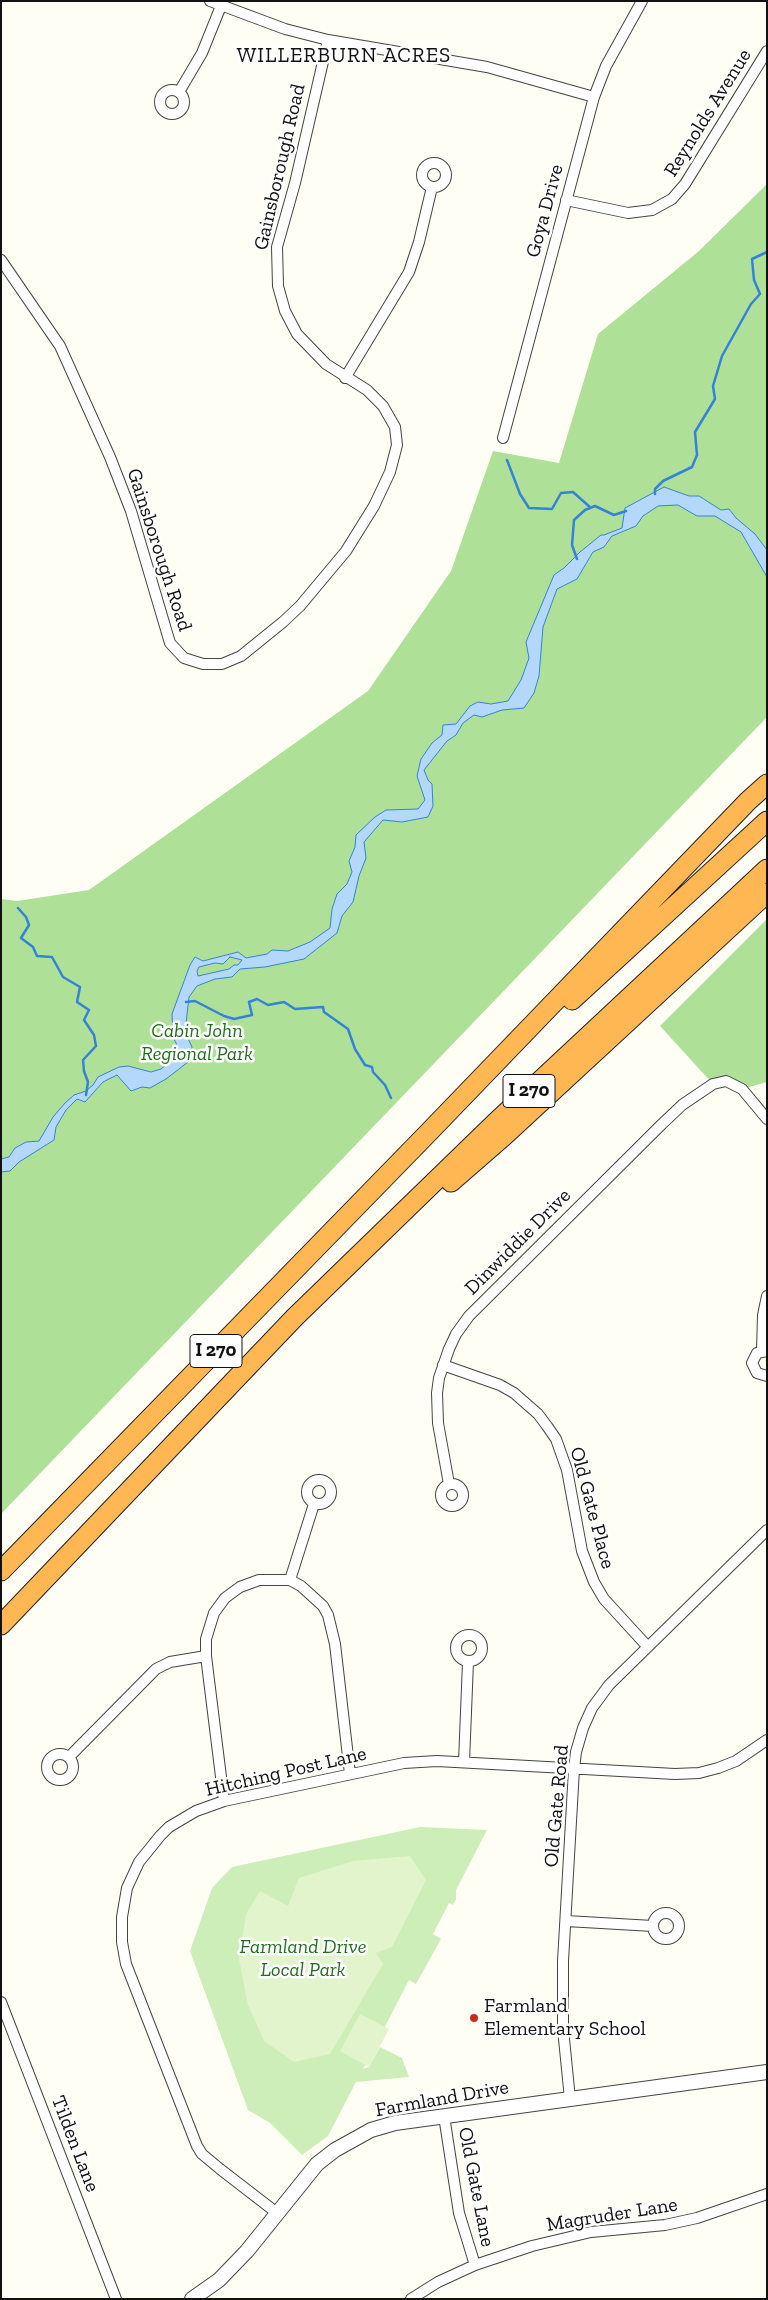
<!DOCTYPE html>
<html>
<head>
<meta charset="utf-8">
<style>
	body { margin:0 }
	#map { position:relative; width:768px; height:2300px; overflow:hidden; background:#fffef4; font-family:"Zilla Slab",serif }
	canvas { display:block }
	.frame { position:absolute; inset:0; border:2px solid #111; pointer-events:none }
</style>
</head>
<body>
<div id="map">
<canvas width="768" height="2300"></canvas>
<div class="frame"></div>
</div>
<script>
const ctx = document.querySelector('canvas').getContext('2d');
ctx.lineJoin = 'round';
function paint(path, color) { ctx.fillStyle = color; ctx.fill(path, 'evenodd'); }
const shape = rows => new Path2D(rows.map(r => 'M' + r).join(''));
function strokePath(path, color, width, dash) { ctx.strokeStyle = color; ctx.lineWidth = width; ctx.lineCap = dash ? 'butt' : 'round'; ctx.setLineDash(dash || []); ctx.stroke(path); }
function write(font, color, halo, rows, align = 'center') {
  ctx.font = font + ' "Zilla Slab",serif'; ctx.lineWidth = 5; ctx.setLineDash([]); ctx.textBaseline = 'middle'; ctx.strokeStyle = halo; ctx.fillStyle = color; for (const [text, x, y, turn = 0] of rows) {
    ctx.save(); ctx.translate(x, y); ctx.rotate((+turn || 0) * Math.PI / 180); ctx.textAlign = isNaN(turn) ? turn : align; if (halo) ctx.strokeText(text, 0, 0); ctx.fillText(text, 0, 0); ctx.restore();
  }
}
const green = shape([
	[420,1827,487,1830,456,1890,456,1899,453,1905,449,1903,433,1934,441,1939,416,1984,409,1980,363,2069,369,2067,380,2047,402,2058,409,2077,356,2082,328,2136,302,2155,270,2123,248,2110,190,1951,212,1888,232,1867]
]);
const forest = shape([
	[767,184,767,717,1,1514,1,899,17,901,89,890,368,691,451,571,493,451,559,463,598,334,699,251],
	[767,919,767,1082,742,1089,713,1084,660,1026]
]);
const pitch = shape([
	[410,1856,426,1880,392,1947,376,1953,383,1964,330,2054,294,2062,264,2041,248,2005,239,1959,246,1914,260,1891,288,1906,299,1878,353,1861],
	[360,2014,389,2029,369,2067,340,2051]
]);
const water = shape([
	[664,487,689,496,699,496,721,510,729,509,736,518,755,534,767,550,767,577,741,532,715,516,697,516,678,505,658,506,643,516,636,526,612,536,604,547,593,552,577,579,557,589,543,627,539,676,534,693,524,708,502,710,482,717,474,715,463,723,456,735,447,741,424,770,428,780,432,784,433,806,428,817,402,822,383,820,364,842,366,858,359,876,353,902,342,916,337,933,304,959,265,967,240,969,232,977,215,979,197,986,189,997,185,1032,192,1047,188,1062,166,1079,150,1088,142,1087,131,1091,117,1075,103,1082,85,1102,77,1099,66,1110,56,1127,54,1140,19,1162,10,1171,1,1172,1,1159,9,1157,15,1148,26,1142,39,1141,53,1117,65,1103,74,1095,86,1091,93,1085,98,1077,119,1067,128,1066,151,1072,161,1069,175,1057,177,1045,173,1037,172,1014,190,965,195,957,203,961,238,952,246,958,267,954,272,950,288,951,310,942,330,928,332,909,337,894,347,884,352,872,349,861,355,847,356,835,375,817,386,810,418,809,425,800,417,776,421,759,432,743,442,735,443,725,456,724,470,706,478,702,491,704,508,701,521,680,529,658,526,642,554,575,564,568,580,552,601,535,604,535,622,528,625,508,664,487],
	[230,957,242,960,238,965,234,965,229,969,198,976,197,971,199,967,215,963,223,964,230,957]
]);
const stream = shape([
	[507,460,520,494,529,508,552,509,561,493,573,492,591,508],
	[655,494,655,489,663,481,692,467,697,455,695,432,715,399,713,386,722,356,751,304,760,294,754,280,752,259,767,252],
	[577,559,572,545,574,520,585,510,595,506,614,515,626,511],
	[18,908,26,917,29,925,21,938,33,947,37,956,52,957,63,977,80,987,77,1002,89,1010,84,1020,94,1035,96,1046,83,1060,84,1071,88,1082,86,1095],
	[186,1002,195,1001,224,1016,234,1019,252,1015,249,1002,257,999,268,1005,284,1002,295,1009,323,1007,324,1012,348,1029,355,1049,365,1065,372,1067,373,1072,385,1085,391,1098]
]);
const minor = shape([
	[210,1,285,29,328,40,487,67,594,97],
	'160 102a12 12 0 1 1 24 0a12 12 0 1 1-24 0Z',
	[179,92,202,53,223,1],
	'422 175a12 12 0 1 1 24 0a12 12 0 1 1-24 0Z',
	[566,200,628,213,652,210,672,199,685,184,767,51],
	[1,260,60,346,110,457,131,511,170,643,184,658,203,664,222,664,241,656,283,622,300,606,346,551,374,506,390,472,397,445,395,427,383,406,367,390,326,364,297,334,285,311,278,286,277,247,295,183,328,40],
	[345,378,409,272,419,242,432,187],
	[503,438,594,97,606,66,642,1],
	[762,1351,763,1315,767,1296],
	[767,1351,757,1353,752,1363,757,1373,767,1376],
	[443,1365,500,1385,514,1393,538,1414,547,1426,556,1439,567,1470,582,1551,594,1582,604,1599,647,1646],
	'307 1492a12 12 0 1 1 24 0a12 12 0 1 1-24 0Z',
	'441 1495a11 11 0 1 1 22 0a11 11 0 1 1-22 0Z',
	[449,1484,438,1423,437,1393,439,1378,449,1349,456,1334,469,1316,662,1124,682,1105,713,1084,726,1081,742,1089,767,1119],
	[290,1580,314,1504],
	'456 1648a13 13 0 1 1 26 0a13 13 0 1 1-26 0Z',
	'47 1767a13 13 0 1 1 26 0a13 13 0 1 1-26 0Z',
	[69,1757,156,1669,170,1662,206,1656],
	[464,1762,468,1662],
	[224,1801,206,1656,206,1639,214,1613,225,1598,240,1587,259,1580,290,1580,301,1586,323,1606,328,1615,335,1644,350,1774],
	'653 1926a13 13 0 1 1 26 0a13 13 0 1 1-26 0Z',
	[566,1921,653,1926],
	[1,2002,116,2299],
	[570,2099,563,2029,563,1961,574,1769,576,1752,583,1728,592,1708,609,1685,767,1530],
	[444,2116,459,2213,475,2265],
	[277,2213,220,2169,202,2154,197,2146,126,1964,122,1942,122,1917,127,1888,139,1862,160,1836,169,1827,196,1811,224,1801,404,1763,437,1761,675,1774,699,1773,718,1768,736,1761,767,1740],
	[411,2299,438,2282,475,2265,532,2246,591,2232,665,2225,697,2218,767,2194]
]);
const tertiary = shape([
	[192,2299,219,2280,247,2251,317,2164,335,2150,371,2130,395,2123,767,2072]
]);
const motorway = shape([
	[572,1000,767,821],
	[451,1182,505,1135,767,893],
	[1,1571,430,1131,748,801,767,784],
	[1,1625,295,1317,496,1122,767,869]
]);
const markers = [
	[474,2018,5,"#cd2a1c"]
];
const shields = [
	[529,1091,52],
	[216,1351,52]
];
const shieldNames = [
	["I 270",529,1091],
	["I 270",216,1351]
];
const streetNames = [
	["Reynolds Avenue",708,113,-58],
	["Gainsborough Road",280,167,-77],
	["Goya Drive",545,211,-75],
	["Gainsborough Road",159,550,72],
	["Dinwiddie Drive",518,1242,-45],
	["Old Gate Place",592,1508,75],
	["Hitching Post Lane",286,1772,-13],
	["Old Gate Road",557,1806,-85],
	["Farmland Drive",442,2099,-10],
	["Tilden Lane",75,2144,69],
	["Old Gate Lane",476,2187,79],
	["Magruder Lane",612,2215,-9]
];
const parkNames = [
	["Cabin John",197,1031],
	["Regional Park",197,1054],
	["Farmland Drive",303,1947],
	["Local Park",303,1970]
];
const poiNames = [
	["Farmland",484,2006],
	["Elementary School",484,2029]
];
const neighbourhoodNames = [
	["WILLERBURN ACRES",344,56]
];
paint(green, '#ceeeb9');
paint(forest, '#afe097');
paint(pitch, '#e1f4cc');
paint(water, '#b4d8fb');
strokePath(water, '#3583d8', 1);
strokePath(stream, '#3583d8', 2.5);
strokePath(minor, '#444', 12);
strokePath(tertiary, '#444', 16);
strokePath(motorway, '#222', 21);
strokePath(minor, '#fff', 10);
strokePath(tertiary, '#fff', 14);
strokePath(motorway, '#feb753', 19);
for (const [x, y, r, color] of markers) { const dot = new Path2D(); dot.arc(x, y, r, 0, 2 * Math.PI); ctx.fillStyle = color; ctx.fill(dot); strokePath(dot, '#fff', 2); }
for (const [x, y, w] of shields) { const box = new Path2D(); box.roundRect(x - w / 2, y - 16.5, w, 33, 4); ctx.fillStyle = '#fff'; ctx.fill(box); strokePath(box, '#111', 1); }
write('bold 19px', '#111', null, shieldNames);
write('20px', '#111', '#fff', streetNames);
write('italic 20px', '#216f1a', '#fff', parkNames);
write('20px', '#111', '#fff', poiNames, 'left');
ctx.letterSpacing = '1px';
write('21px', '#111', '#fff', neighbourhoodNames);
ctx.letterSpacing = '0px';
</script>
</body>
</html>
